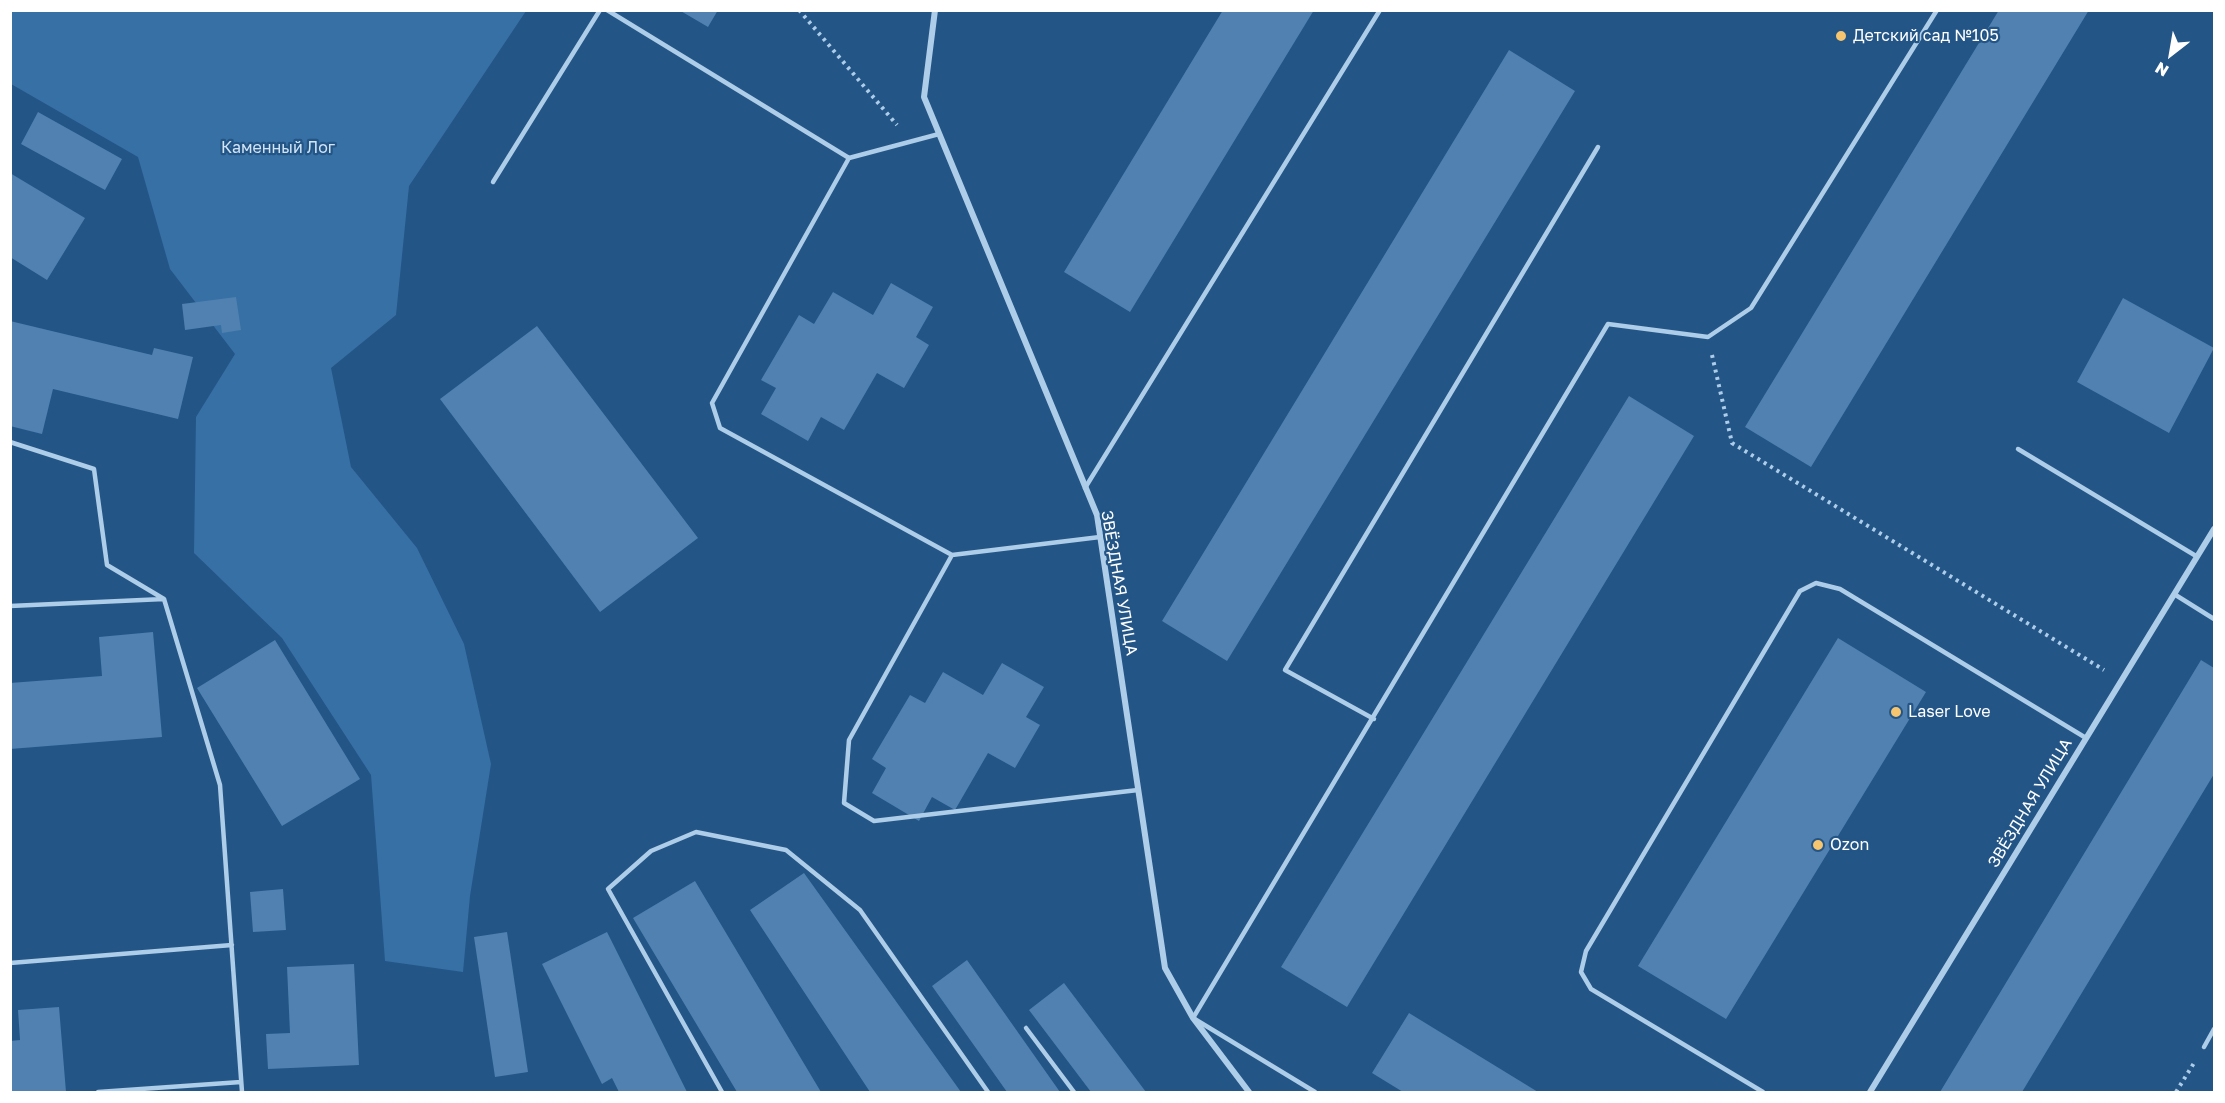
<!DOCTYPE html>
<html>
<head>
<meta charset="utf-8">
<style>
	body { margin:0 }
	#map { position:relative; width:2225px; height:1103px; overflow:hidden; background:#235587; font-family:"Golos Text",sans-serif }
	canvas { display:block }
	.frame { position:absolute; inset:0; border:12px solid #fff; pointer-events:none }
	.north { position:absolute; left:2141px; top:24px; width:60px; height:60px; -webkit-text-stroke:4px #235587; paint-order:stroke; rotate:211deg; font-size:16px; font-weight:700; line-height:24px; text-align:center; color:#fff }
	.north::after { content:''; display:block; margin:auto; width:21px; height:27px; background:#fff; clip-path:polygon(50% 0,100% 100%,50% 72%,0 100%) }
</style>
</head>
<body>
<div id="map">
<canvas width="2225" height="1103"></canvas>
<div class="frame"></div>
<div class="north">N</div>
</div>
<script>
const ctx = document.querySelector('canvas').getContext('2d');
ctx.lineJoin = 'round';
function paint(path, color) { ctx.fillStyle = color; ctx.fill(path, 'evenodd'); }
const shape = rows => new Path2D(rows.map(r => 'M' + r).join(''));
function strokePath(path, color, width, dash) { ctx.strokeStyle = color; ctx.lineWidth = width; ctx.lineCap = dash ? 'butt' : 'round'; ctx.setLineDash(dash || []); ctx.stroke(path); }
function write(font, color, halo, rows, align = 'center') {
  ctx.font = font + ' "Golos Text",sans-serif'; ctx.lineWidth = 4.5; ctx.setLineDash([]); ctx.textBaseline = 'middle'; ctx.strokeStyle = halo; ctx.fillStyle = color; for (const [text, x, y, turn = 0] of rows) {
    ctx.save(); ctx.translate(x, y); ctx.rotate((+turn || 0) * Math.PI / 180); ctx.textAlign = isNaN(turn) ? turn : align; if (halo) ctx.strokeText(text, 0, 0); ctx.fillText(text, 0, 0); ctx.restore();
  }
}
const green = shape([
	[11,11,526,11,409,186,396,315,331,368,351,467,417,548,464,644,491,764,470,896,463,972,385,961,371,775,282,638,194,553,196,417,235,354,170,269,138,157,11,84]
]);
const building = shape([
	[679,10,718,10,708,27],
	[1223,10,1314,10,1130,312,1064,272],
	[1999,10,2089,10,1811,467,1745,427],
	[1509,50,1575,91,1227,661,1162,621],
	[38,112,122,159,105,190,21,144],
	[10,173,85,218,47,280,10,257],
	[891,283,933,307,916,337,929,345,904,388,877,373,844,430,821,417,808,441,761,414,776,388,761,380,799,315,814,324,833,292,873,315],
	[236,297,241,330,222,333,221,325,185,330,182,304],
	[2123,298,2214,348,2169,433,2077,382],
	[10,321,152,355,154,348,193,357,178,419,53,389,42,434,10,426],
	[537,326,698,538,600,612,440,399],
	[1629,396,1694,436,1347,1007,1281,967],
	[153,632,162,737,10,749,10,683,102,676,99,637],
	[1838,638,1926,692,1726,1019,1638,966],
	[275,640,360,779,282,826,197,688],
	[2201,660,2214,668,2214,774,2022,1092,1940,1092],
	[1002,663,1044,687,1026,717,1040,725,1015,768,988,753,955,810,932,797,919,821,872,793,886,768,872,759,910,695,925,703,943,672,983,695],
	[804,873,961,1092,870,1092,750,910],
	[695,881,821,1092,737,1092,633,918],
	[283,889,286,930,253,932,250,892],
	[507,932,528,1072,495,1077,474,937],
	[607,932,687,1092,619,1092,612,1078,602,1084,542,964],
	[967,960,1060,1092,1007,1092,932,986],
	[354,964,359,1065,268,1069,266,1034,290,1033,287,967],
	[1064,983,1146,1092,1091,1092,1029,1010],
	[59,1007,66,1092,10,1092,10,1041,20,1040,18,1010],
	[1409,1013,1538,1092,1403,1092,1372,1073]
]);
const path = shape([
	[799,10,897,125],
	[1712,355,1732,443,2104,670],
	[2176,1092,2194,1063]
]);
const service = shape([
	[607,10,849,158],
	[939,134,849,158,712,403,720,428,952,555],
	[493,182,600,10],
	[10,442,94,469,107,565,164,599],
	[2018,449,2196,556],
	[1085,488,1380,10],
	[1100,537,952,555,849,740,844,803,874,821,1138,790],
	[2174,594,2214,619],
	[10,606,164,599,220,785,242,1092],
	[1374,719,1285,670,1598,147],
	[10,963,232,945],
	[1026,1028,1074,1092],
	[2204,1047,2214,1029],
	[98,1092,241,1082],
	[722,1092,608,889,651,851,696,832,786,850,860,910,988,1092],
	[1315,1092,1193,1018,1608,324,1708,337,1751,308,1937,10],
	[1763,1092,1591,989,1581,972,1586,951,1800,591,1816,583,1840,589,2086,738]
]);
const minor = shape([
	[935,10,924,97,1097,515,1165,968,1193,1018,1249,1092],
	[1870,1092,2214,529]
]);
const markers = [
	[1841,36,6,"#f5c570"],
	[1896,712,6,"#f5c570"],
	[1818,845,6,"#f5c570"]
];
const poiNames = [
	["Детский сад №105",1853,36],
	["Laser Love",1908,712],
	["Ozon",1830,845]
];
const parkNames = [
	["Каменный Лог",278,148]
];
const streetNames = [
	["ЗВЁЗДНАЯ УЛИЦА",1119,583,80],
	["ЗВЁЗДНАЯ УЛИЦА",2030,803,-59]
];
paint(green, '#3770a4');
paint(building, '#5081b1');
strokePath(path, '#adcde9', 4, [3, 4.5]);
strokePath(service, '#adcde9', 4.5);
strokePath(minor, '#adcde9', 6);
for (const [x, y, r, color] of markers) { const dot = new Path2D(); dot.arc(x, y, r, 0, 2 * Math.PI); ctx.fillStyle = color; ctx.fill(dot); strokePath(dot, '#235587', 2); }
write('16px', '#fff', '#235587', poiNames, 'left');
write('16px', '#d2e5f7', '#235587', parkNames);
write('16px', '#fff', '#235587', streetNames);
</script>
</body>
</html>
